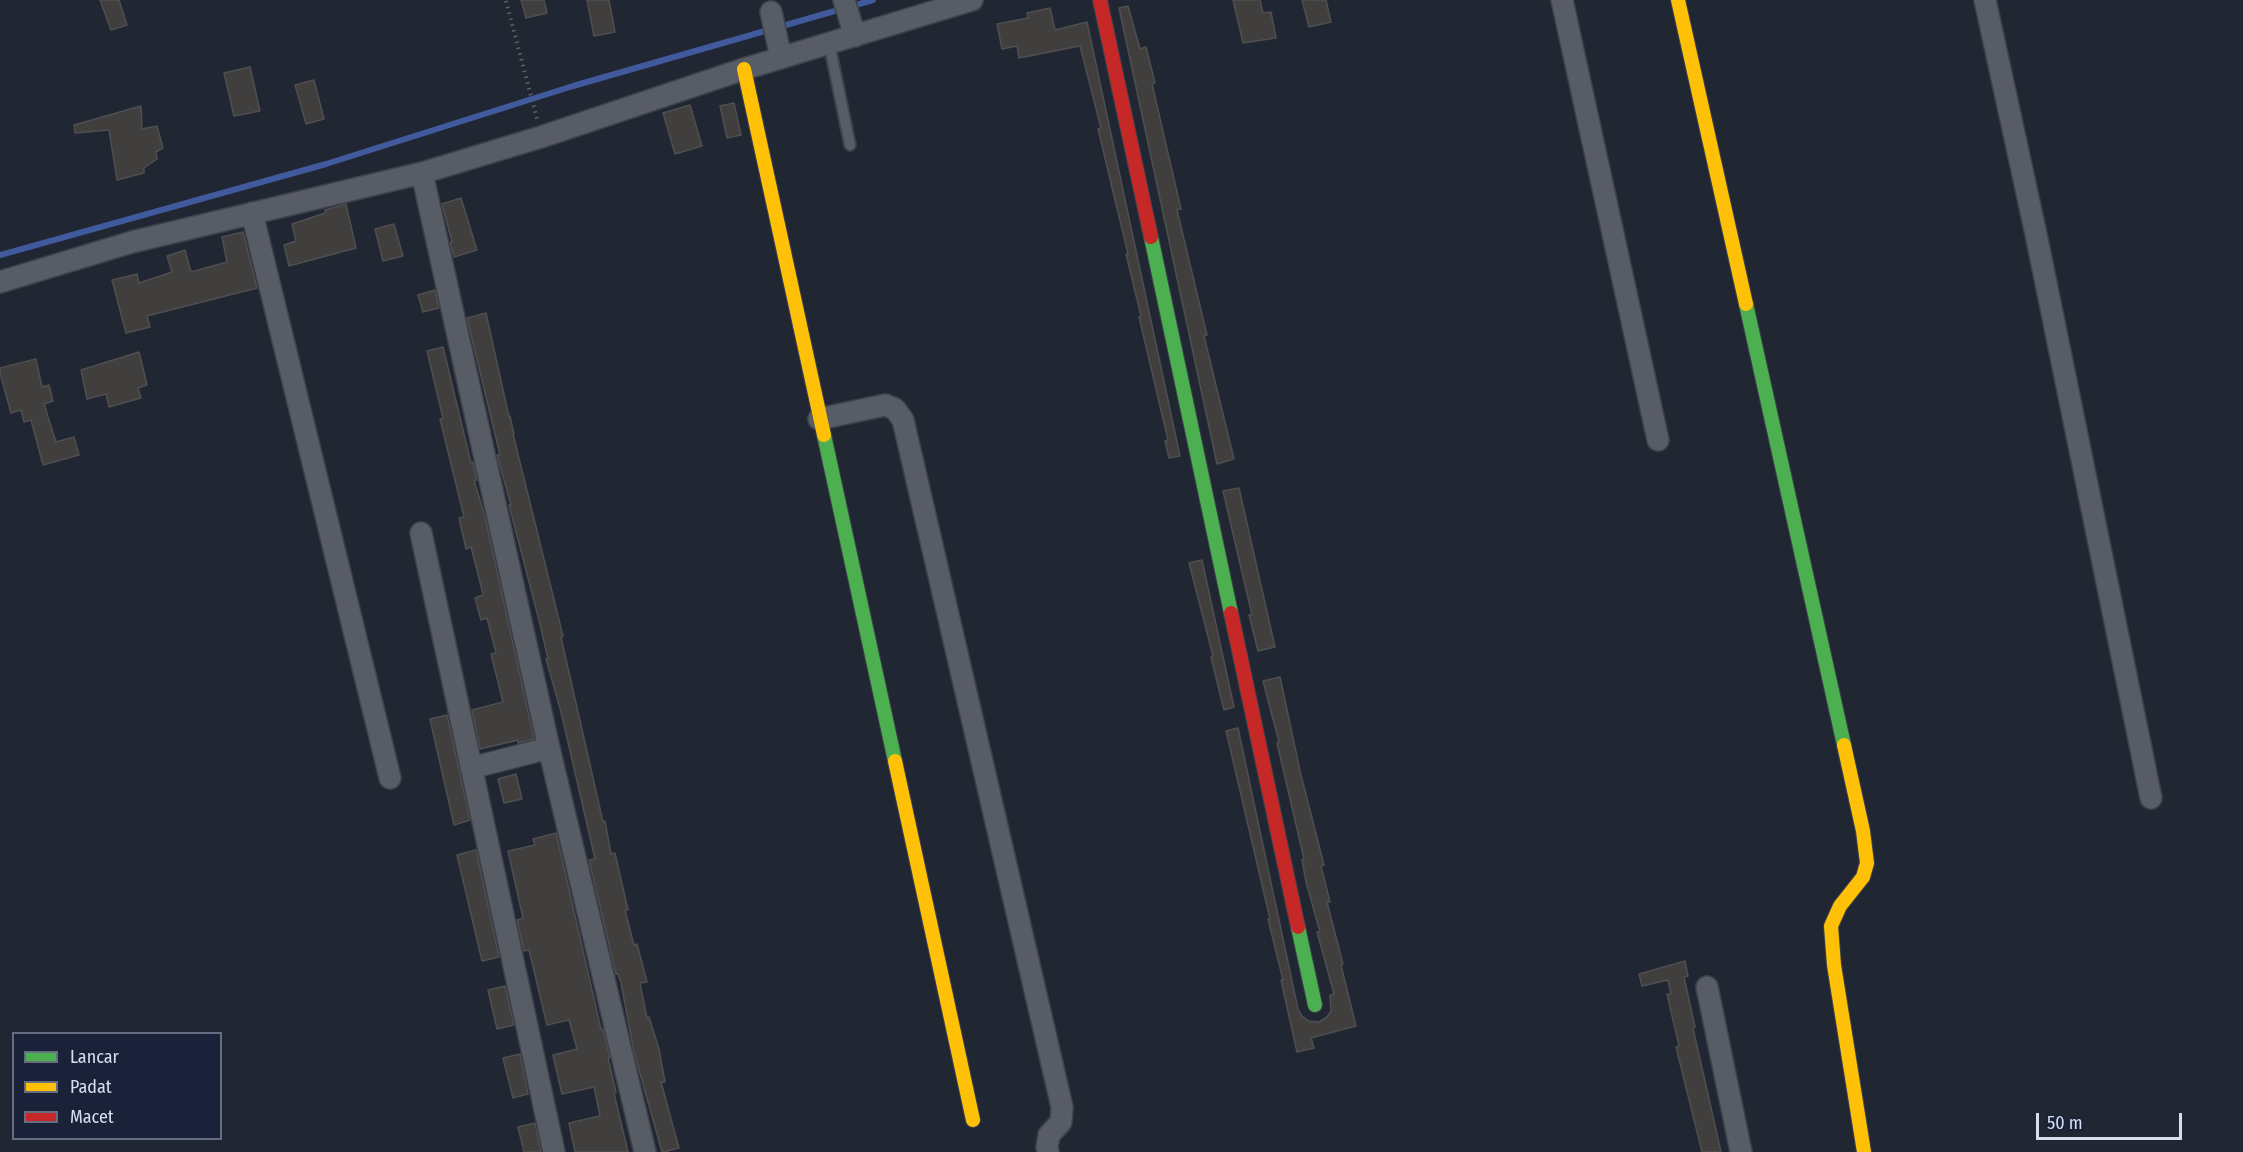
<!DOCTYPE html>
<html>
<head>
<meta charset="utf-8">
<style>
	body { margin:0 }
	#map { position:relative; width:2243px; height:1152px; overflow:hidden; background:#202632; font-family:"Fira Sans Condensed",sans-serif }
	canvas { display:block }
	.legend { position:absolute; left:12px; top:1032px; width:210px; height:108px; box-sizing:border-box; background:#192239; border:2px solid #656d81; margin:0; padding:8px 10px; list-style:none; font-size:18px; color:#d7deee }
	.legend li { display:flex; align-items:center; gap:12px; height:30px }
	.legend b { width:30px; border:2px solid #656d81 }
	.scale { position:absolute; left:2036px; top:1113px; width:146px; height:27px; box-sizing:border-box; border:3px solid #d7deee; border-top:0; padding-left:8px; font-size:18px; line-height:21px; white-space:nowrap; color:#d7deee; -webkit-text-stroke:4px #192239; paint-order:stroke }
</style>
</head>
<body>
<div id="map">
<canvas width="2243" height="1152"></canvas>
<ul class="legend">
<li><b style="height:8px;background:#4caf50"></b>Lancar</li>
<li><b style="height:8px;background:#ffc107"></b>Padat</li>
<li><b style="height:8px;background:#c62828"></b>Macet</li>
</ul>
<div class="scale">50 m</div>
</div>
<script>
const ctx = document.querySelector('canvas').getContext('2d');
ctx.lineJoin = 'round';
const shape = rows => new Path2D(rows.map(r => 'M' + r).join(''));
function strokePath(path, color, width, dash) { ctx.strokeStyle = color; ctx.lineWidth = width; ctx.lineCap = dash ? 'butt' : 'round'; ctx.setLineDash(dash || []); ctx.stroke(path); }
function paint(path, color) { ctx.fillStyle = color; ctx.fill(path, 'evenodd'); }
const stream = shape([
	[0,255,326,164,573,86,873,0]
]);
const building = shape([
	[100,0,119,0,127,25,111,30,100,0],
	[521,0,544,0,547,13,526,18,521,0],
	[587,0,609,0,615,32,594,36,587,0],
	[1233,0,1260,0,1263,13,1271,12,1276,38,1243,43,1233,0],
	[1302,0,1326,0,1331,22,1309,27,1302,0],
	[1128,6,1140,49,1146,47,1155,83,1152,84,1181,209,1177,210,1207,335,1204,336,1234,459,1217,464,1119,8,1128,6],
	[1050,8,1055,30,1087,22,1180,456,1169,458,1165,441,1168,440,1139,317,1141,316,1126,254,1128,254,1098,129,1101,128,1080,46,1019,58,1017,46,1002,49,997,24,1028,18,1027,13,1050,8],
	[250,67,260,111,234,116,224,73,250,67],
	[314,80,324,119,306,124,295,85,314,80],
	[734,103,741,135,727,138,720,106,734,103],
	[690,105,702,146,675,154,663,113,690,105],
	[141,106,142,129,157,126,163,148,156,152,157,159,144,168,144,173,117,180,109,130,75,133,74,125,141,106],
	[461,198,477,250,454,257,450,242,452,242,442,204,461,198],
	[346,204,356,248,289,266,284,245,296,241,292,224,325,213,325,210,346,204],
	[394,224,403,256,383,261,375,229,394,224],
	[243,232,257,288,147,316,150,327,126,333,112,280,137,274,139,283,172,272,167,256,185,250,191,272,227,262,222,237,243,232],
	[435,290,439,308,423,312,418,295,435,290],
	[486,313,509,417,510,416,514,434,513,434,563,636,561,637,603,822,605,821,611,854,615,853,628,910,625,910,634,945,637,944,647,982,640,983,647,1018,649,1017,659,1049,665,1082,661,1082,679,1148,664,1152,662,1152,634,1052,621,983,618,974,616,974,589,860,595,859,561,712,546,659,548,659,540,624,509,505,511,505,497,455,500,455,467,318,486,313],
	[443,347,471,463,473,462,477,480,474,480,485,517,534,739,518,743,518,740,480,749,472,710,503,702,491,654,496,653,487,618,481,620,475,598,483,595,481,586,471,547,466,549,459,518,464,517,440,419,443,418,427,351,443,347],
	[139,352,147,385,138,388,141,398,109,407,106,394,87,399,81,370,139,352],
	[36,359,42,387,49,385,53,401,44,404,56,442,74,437,79,455,43,465,31,420,24,422,21,410,11,413,0,373,0,368,36,359],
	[1239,488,1275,647,1258,651,1249,615,1252,615,1223,491,1239,488],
	[1202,560,1234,707,1224,710,1211,657,1213,656,1189,563,1202,560],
	[1280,677,1301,775,1324,865,1321,866,1330,902,1327,902,1343,964,1341,965,1356,1026,1311,1038,1314,1048,1297,1052,1281,980,1283,980,1268,919,1270,919,1226,731,1238,728,1298,1009,1302,1016,1309,1021,1319,1022,1327,1017,1331,1011,1330,995,1334,994,1317,932,1320,932,1306,882,1302,860,1304,859,1277,743,1279,742,1263,681,1280,677],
	[447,715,470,820,454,825,430,719,447,715],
	[516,774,522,799,504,803,498,779,516,774],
	[556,833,601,1029,603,1029,610,1058,608,1058,616,1092,614,1093,628,1152,575,1152,569,1123,600,1116,594,1087,562,1094,553,1055,577,1049,569,1020,547,1025,529,950,524,951,517,920,523,918,508,851,535,845,533,839,556,833],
	[476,850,499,957,482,961,457,855,476,850],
	[1685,961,1688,976,1684,977,1695,1027,1693,1028,1721,1152,1702,1152,1676,1047,1679,1046,1667,994,1671,994,1668,980,1642,986,1639,974,1685,961],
	[505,986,514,1025,497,1029,488,990,505,986],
	[520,1054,528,1094,513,1098,503,1058,520,1054],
	[535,1123,541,1152,524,1152,518,1127,535,1123]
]);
const path = shape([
	[506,1,537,119]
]);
const lane = shape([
	[829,43,850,145]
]);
const street = shape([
	[844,0,855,36],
	[1562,0,1658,440],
	[1985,0,2037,239,2151,798],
	[771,12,781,58],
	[422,173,549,748,645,1152],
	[252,213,390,778],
	[0,282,132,242,422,173,541,137,744,69,972,0],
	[819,419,885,405,895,409,903,420,1062,1107,1061,1122,1049,1135,1047,1147,1048,1152],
	[421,533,554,1152],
	[471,768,549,748],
	[1707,987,1741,1152]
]);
const fast = shape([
	[1151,237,1231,613],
	[1746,304,1844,745],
	[824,435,895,761],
	[1298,927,1315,1005]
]);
const slow = shape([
	[1678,0,1746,304],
	[744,69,824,435],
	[1844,745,1863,831,1867,863,1863,877,1840,906,1831,926,1834,965,1864,1152],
	[895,761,973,1120]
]);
const jam = shape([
	[1100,0,1151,237],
	[1231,613,1298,927]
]);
strokePath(stream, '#405a9d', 6);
paint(building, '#413f3e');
strokePath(building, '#4f4f51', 1.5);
strokePath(lane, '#3d414c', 14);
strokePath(street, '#3d414c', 24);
strokePath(fast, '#3d414c', 16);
strokePath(slow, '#3d414c', 16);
strokePath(jam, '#3d414c', 16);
strokePath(path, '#5c6069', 4, [1.5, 4.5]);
strokePath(lane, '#575c65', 10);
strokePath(street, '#575c65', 21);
strokePath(fast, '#4caf50', 14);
strokePath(slow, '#ffc107', 14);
strokePath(jam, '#c62828', 14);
</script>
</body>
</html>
